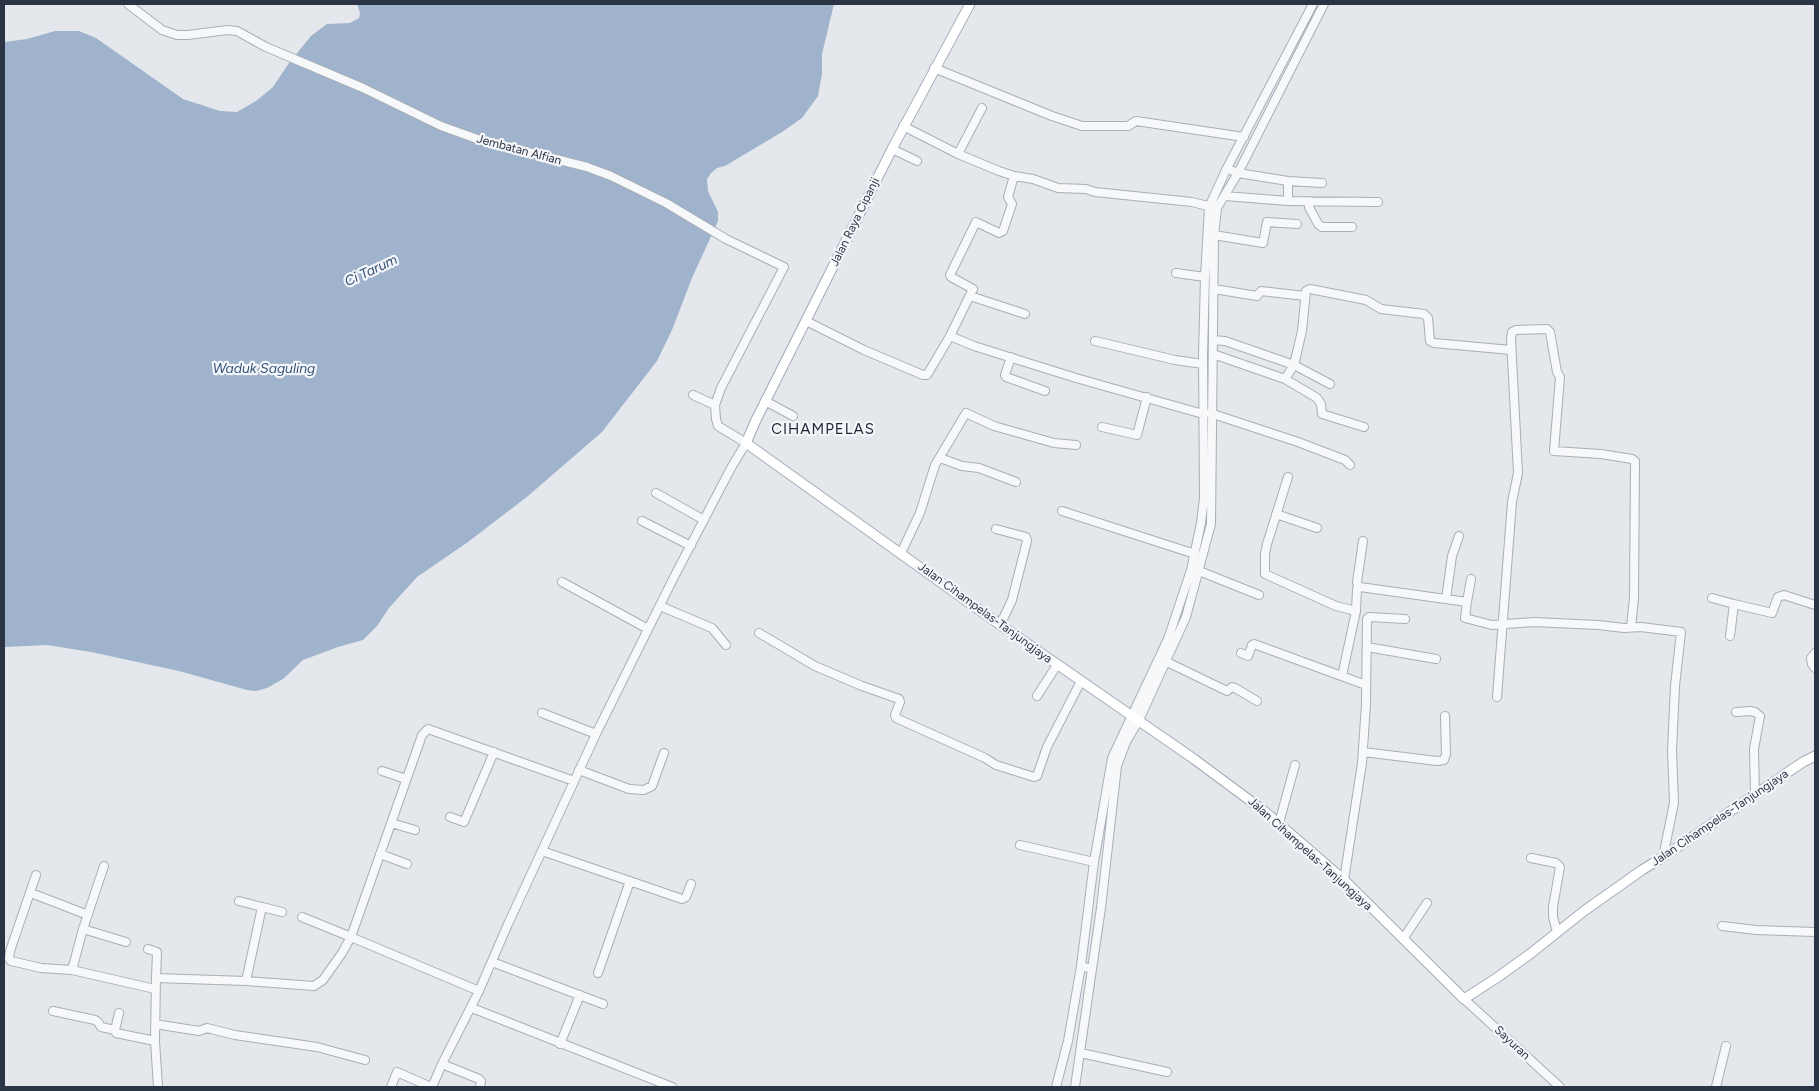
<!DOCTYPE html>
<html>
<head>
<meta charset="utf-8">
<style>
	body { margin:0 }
	#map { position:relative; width:1819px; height:1091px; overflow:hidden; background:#e4e7ec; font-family:Figtree,sans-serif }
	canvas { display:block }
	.frame { position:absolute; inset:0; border:5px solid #2b3445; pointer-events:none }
</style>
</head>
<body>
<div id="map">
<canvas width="1819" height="1091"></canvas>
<div class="frame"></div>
</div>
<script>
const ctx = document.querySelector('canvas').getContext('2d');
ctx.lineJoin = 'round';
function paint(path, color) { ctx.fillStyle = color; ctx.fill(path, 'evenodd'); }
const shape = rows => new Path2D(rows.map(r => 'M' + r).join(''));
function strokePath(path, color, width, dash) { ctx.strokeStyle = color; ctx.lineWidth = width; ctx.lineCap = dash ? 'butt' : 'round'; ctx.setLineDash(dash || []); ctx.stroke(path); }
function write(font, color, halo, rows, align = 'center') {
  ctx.font = font + ' Figtree,sans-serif'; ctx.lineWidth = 4.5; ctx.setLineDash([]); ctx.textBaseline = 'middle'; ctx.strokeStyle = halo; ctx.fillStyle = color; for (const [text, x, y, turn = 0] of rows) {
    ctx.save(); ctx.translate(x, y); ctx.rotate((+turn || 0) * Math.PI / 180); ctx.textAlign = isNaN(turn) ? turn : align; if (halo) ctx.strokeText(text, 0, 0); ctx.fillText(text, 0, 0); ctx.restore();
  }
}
const water = shape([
	[357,4,834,4,822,54,822,74,818,96,802,118,782,132,725,166,717,168,711,173,707,179,708,191,718,212,718,221,692,278,672,330,657,361,602,432,528,496,468,542,417,577,389,608,377,626,363,640,338,647,303,660,283,679,267,688,256,691,247,690,179,671,91,652,47,645,4,647,4,42,27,39,55,31,79,31,96,38,183,99,220,111,237,112,256,101,273,87,289,63,311,36,327,24,350,23,359,18,360,13]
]);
const minor = shape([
	[128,4,162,30,177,35,188,35,227,30,237,31,266,47,363,88,441,126,480,140,587,167,611,176,666,203,726,239,784,267,721,388,715,405,716,419,718,426,746,443,731,468,674,577,596,734,508,924,479,991,442,1064,432,1087],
	[934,68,1052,116,1082,126,1128,126,1136,121,1244,137],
	[903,126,958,154,999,171,1014,176,1033,179,1058,188,1086,189,1095,192,1192,202,1212,207],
	[892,149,917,161],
	[958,154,982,108],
	[1233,171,1238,173,1288,181,1322,183],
	[1225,196,1288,201,1378,202],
	[1288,201,1288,181],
	[1309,201,1309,207,1318,224,1322,227,1352,227],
	[1214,235,1263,243,1267,222,1297,224],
	[1176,273,1205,277],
	[1214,289,1257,296,1261,291,1305,296],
	[970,296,1025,314],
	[806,321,864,350,923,375,927,375,950,336,973,289,951,277,950,275,976,222,999,233,1003,231,1012,204,1008,197,1014,176],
	[950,336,974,346,1076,378,1203,414],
	[1213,340,1225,341,1294,365,1302,331,1306,291,1310,289,1366,300,1381,309,1424,314,1428,318,1430,341,1434,343,1511,350],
	[1095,341,1175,360,1203,364],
	[1213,354,1285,379,1317,398,1321,404,1322,414,1364,427],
	[1011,357,1005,375,1006,377,1045,391],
	[1285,379,1294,365,1330,384],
	[693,395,715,405],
	[765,401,793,416],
	[1210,413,1298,442,1345,460,1350,465],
	[1102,427,1137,435,1147,397],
	[940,458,962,466,979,468,1016,482],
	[1288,477,1267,544,1265,554,1265,574,1336,606,1356,611,1357,589,1360,587,1467,602,1465,618,1492,625,1534,622,1598,625,1624,628,1641,627,1681,632,1675,686,1672,751,1674,803,1663,857],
	[656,493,704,520],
	[1062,511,1195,554],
	[1276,514,1317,528],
	[642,521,691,546],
	[996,529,1026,537,1027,541,1012,600,1004,617,999,624],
	[901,553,920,513,935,465,966,413,994,426,1054,443,1076,445],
	[1199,571,1259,595],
	[562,582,648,629],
	[1358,587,1357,582,1363,541],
	[1712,598,1734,604],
	[1446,599,1452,556,1459,536],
	[1467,602,1471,579],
	[660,606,712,628,726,645],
	[759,633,815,666,862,686,899,699,900,702,895,715,896,718,985,758,996,765,1034,777,1037,776,1047,747,1081,681],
	[1730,636,1734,604,1772,613,1778,597,1784,595,1815,605],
	[1367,647,1436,659],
	[1241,653,1248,656,1252,645,1254,644,1366,685],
	[1815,653,1811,658,1812,664,1815,668],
	[1167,662,1227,691,1232,687,1235,688,1257,701],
	[1342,676,1356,611],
	[1037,696,1057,665],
	[1497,697,1512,502,1518,473,1511,339,1512,332,1516,330,1547,329,1550,332,1557,372,1560,377,1554,451,1601,454,1632,459,1635,461,1634,598,1631,627],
	[1736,712,1750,711,1755,712,1760,716,1754,749,1755,795],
	[542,713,596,734],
	[1363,752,1437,761,1444,760,1446,754,1445,716],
	[579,770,629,789,644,790,652,786,664,753],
	[382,771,406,779],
	[450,817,464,822,494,752],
	[391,823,415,830],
	[1279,823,1295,765],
	[1020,845,1094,862],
	[542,851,682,899,686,897,691,884],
	[380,854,407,864],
	[1531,858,1556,863,1560,867,1553,907,1553,917,1557,932],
	[36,875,10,951,9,959,11,961,41,968,72,970,155,989],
	[1344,880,1362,763,1366,704,1367,619,1369,617,1405,619],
	[31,893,88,915],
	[239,901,262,907],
	[302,917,351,937,420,741,422,735,428,729,574,781],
	[1722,926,1756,930,1815,932],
	[83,929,126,942],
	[1403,939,1427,903],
	[148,949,157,952,156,978],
	[492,962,603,1004],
	[1081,966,1094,862,1112,758,1168,639,1191,570,1201,523,1204,498,1203,355,1205,277,1209,207,1227,168,1313,4],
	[72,970,83,929,104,866],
	[598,973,630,881],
	[246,981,262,907,282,912],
	[1464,999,1560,1087],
	[472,1008,672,1087],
	[53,1011,95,1020,98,1022,101,1027,115,1030],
	[119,1013,115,1030,116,1033,155,1041],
	[155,1024,199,1031,207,1028,235,1035,317,1047,365,1060],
	[560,1044,580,995],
	[1081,1053,1167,1072],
	[442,1064,479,1079,481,1081,480,1087],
	[158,1087,155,1041,156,978,246,981,314,986,323,980,342,953,351,937,479,991],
	[391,1087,397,1072,431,1087],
	[1056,1087,1068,1041,1081,966,1092,969,1101,908,1117,766,1126,742,1139,720,1186,617,1211,524,1214,235,1217,208,1238,173,1324,4],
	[1075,1087,1092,969],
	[1716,1087,1726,1046]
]);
const major = shape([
	[970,4,892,149,756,420,746,443,999,624,1194,759,1264,811,1344,880,1464,999,1498,977,1530,954,1584,911,1642,870,1663,857,1803,762,1815,756]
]);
const streetNames = [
	["Jembatan Alfian",519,150,15],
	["Jalan Raya Cipanji",855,222,-64],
	["Jalan Cihampelas-Tanjungjaya",985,613,36],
	["Jalan Cihampelas-Tanjungjaya",1720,818,-34],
	["Jalan Cihampelas-Tanjungjaya",1310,854,42],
	["Sayuran",1512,1043,43]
];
const waterNames = [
	["Ci Tarum",371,271,-25],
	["Waduk Saguling",264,369]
];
const quarterNames = [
	["CIHAMPELAS",823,430]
];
paint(water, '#9fb4cc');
strokePath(minor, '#a9aeb7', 10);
strokePath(major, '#a3abb8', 11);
strokePath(minor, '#f7f8fa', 8);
strokePath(major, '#fff', 9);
write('12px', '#2b3445', '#f4f6f9', streetNames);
write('italic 14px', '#34527a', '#f4f6f9', waterNames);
ctx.letterSpacing = '1px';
write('15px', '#1d2536', '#f4f6f9', quarterNames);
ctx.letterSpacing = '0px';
</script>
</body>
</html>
